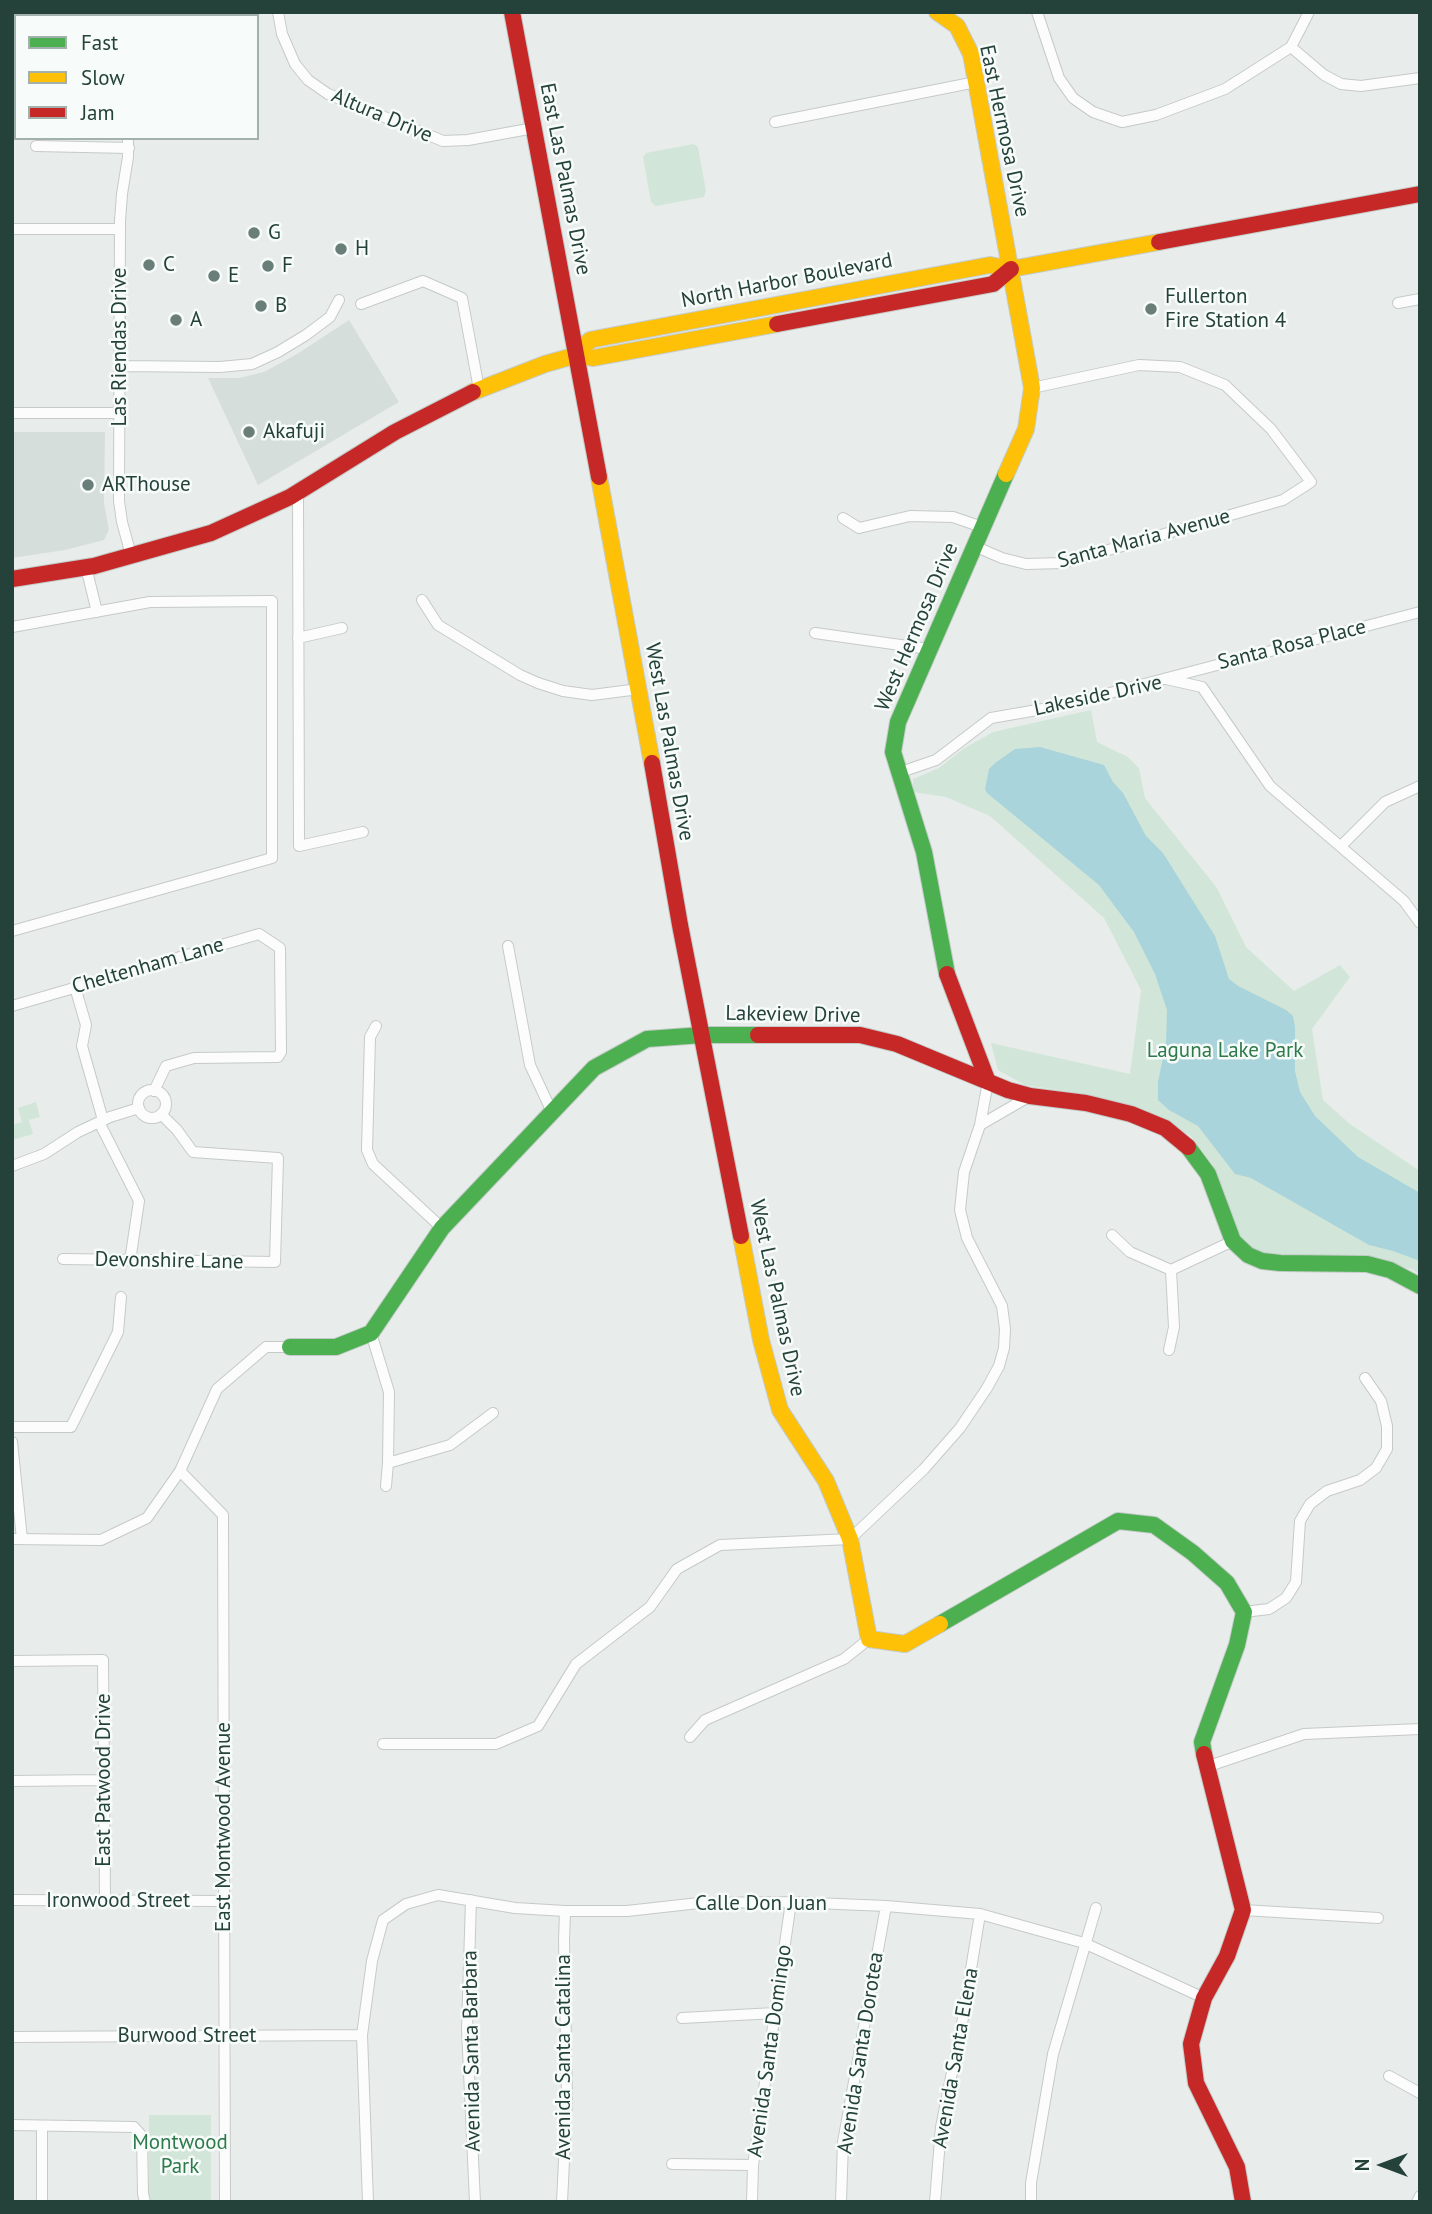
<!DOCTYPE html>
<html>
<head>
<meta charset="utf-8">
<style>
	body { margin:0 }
	#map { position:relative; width:1432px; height:2214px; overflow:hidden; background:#e8edeb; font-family:"PT Sans",sans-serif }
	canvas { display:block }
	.frame { position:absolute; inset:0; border:14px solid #24423a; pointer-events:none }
	.legend { position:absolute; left:14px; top:14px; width:245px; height:126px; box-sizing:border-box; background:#f7fbf9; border:2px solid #a3b1ad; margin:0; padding:9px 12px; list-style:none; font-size:21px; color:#24423a }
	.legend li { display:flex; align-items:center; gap:14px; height:35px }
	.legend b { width:35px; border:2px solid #a3b1ad }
	.north { position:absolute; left:1348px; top:2130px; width:70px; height:70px; -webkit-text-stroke:5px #f7fbf9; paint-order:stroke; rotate:270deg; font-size:19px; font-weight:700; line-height:28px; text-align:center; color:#24423a }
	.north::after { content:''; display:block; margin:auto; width:24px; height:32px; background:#24423a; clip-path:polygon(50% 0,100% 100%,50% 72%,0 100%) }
</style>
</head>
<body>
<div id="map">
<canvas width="1432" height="2214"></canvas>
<div class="frame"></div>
<ul class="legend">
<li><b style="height:9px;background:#4caf50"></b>Fast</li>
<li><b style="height:9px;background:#ffc107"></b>Slow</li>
<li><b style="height:9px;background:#c62828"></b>Jam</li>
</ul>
<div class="north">N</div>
</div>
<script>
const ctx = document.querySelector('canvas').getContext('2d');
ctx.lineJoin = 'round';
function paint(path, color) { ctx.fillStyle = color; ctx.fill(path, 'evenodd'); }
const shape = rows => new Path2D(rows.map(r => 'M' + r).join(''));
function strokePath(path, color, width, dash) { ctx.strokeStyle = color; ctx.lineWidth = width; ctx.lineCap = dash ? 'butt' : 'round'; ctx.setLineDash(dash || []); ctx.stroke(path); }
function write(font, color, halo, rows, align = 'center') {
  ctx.font = font + ' "PT Sans",sans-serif'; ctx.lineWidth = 5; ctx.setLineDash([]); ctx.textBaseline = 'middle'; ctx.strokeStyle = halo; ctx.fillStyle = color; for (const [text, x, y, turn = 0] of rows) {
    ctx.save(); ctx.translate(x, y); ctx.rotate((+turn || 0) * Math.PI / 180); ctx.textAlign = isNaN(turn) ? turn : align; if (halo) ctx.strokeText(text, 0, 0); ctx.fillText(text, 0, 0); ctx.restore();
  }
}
const built = shape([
	[349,320,399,402,258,485,208,378,239,378,264,372,297,354],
	[12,432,105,432,104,503,109,530,104,540,65,550,12,558]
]);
const green = shape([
	[693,144,698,147,706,191,704,197,656,206,651,202,643,157,646,153],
	[1091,710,1097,742,1128,757,1139,768,1145,798,1217,888,1246,947,1294,991,1340,965,1350,977,1312,1029,1323,1100,1350,1124,1420,1171,1420,1275,1412,1269,1347,1255,1302,1257,1257,1253,1236,1235,1213,1165,1191,1136,1167,1121,1083,1094,1025,1085,998,1070,991,1043,1130,1074,1141,990,1104,918,990,816,946,797,913,792,913,779,939,768,963,749,993,732],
	[36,1102,40,1117,29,1120,33,1134,12,1140,12,1125,22,1122,18,1108],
	[149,2115,211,2115,211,2202,151,2202,149,2194]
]);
const water = shape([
	[1040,747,1104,765,1113,782,1123,793,1146,836,1163,853,1215,936,1229,979,1238,986,1286,1010,1293,1016,1295,1027,1295,1071,1300,1092,1315,1116,1358,1157,1420,1193,1420,1261,1393,1251,1369,1245,1251,1178,1235,1174,1198,1126,1169,1110,1158,1100,1158,1082,1166,1043,1167,1010,1155,974,1134,932,1099,885,987,793,985,789,989,769,995,763,1015,749]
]);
const street = shape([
	[278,12,282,34,295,64,308,80,328,94,443,141,468,140,534,128],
	[1037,12,1059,78,1073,98,1093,112,1122,122,1156,115,1225,89,1291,47,1309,12],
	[117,16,117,12],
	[12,26,16,24],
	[1291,47,1324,75,1341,84,1361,86,1420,78],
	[775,122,976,82],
	[128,138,128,157,122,194,120,221,119,501,122,522,131,555],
	[36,146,129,148],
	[12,229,120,229],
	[1398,303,1420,299],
	[361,304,423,281,462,298,479,389],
	[120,366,220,367,252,364,278,352,306,335,330,317,339,300],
	[12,413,120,413],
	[298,492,299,846,363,832],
	[843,518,859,528,910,516,953,517,982,527],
	[974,546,1002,558,1026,564,1063,563,1283,500,1311,482,1271,429,1225,385,1180,367,1139,365,1032,388],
	[86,567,97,612],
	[422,600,438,625,520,675,538,683,563,691,592,695,639,689],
	[12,627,150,602,272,601,272,858,12,931],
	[815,633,929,649],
	[298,638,342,628],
	[1166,679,1202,687,1270,786,1404,901,1420,923],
	[898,773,936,760,991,718,1043,709,1106,694,1420,612],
	[1341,846,1385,802,1420,786],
	[508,946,530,1065,552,1112],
	[75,987,86,1025,82,1046,103,1120],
	[12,1006,259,934,280,948,281,1052,278,1057,194,1058,166,1066,154,1091],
	[376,1026,370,1037,367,1150,373,1164,442,1228],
	'138 1104a14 14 0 1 1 28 0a14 14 0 1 1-28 0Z',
	[99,1122,139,1201,130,1261],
	[980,1125,1030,1096],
	[12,1166,44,1154,78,1132,110,1117,139,1108],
	[1112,1235,1130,1252,1171,1270,1233,1241],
	[63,1259,275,1262,278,1158,193,1152,177,1130,161,1114],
	[371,1333,389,1392,388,1463,450,1445,493,1413],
	[1169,1350,1174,1327,1171,1270],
	[12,1427,71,1427,118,1332,121,1297],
	[12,1442,22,1539],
	[180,1471,223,1515,225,2202],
	[386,1486,388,1463],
	[12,1539,101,1540,147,1518,180,1471,217,1389,266,1347,290,1347],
	[1244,1612,1269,1609,1286,1598,1296,1582,1300,1521,1310,1504,1327,1491,1360,1480,1376,1468,1387,1449,1387,1426,1381,1401,1365,1378],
	[12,1661,103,1660,105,1901],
	[690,1737,705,1720,844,1659,869,1639],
	[383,1744,496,1744,538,1726,576,1664,650,1607,677,1569,720,1545,850,1539,924,1469,960,1428,987,1388,999,1366,1004,1348,1005,1329,1002,1306,967,1238,960,1210,964,1172,980,1125,988,1082],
	[1206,1767,1304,1734,1420,1729],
	[12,1781,104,1780],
	[12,1900,224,1901],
	[471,1900,467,2029,475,2202],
	[1243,1910,1378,1918],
	[682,2018,775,2013],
	[12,2037,362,2035],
	[1389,2076,1420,2093],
	[12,2125,134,2127,142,2136,143,2194,145,2202],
	[42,2126,42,2202],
	[672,2164,753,2165],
	[368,2202,362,2035,372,1961,383,1920,406,1904,438,1895,515,1908,565,1911,627,1911,699,1903,791,1902,886,1906,980,1914,1084,1943,1204,1998],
	[562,2202,567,2099,564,1941,565,1911],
	[752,2202,753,2165,791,1902],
	[841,2202,843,2142,886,1906],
	[935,2202,941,2127,963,2018,980,1914],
	[1031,2202,1031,2183,1053,2054,1096,1908],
	[1417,2202,1420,2196]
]);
const fast = shape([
	[947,974,924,852,893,752,898,722,1006,474],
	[1188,1147,1208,1174,1233,1241,1248,1255,1262,1261,1280,1263,1367,1264,1390,1270,1420,1286],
	[290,1347,336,1347,371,1333,442,1228,594,1068,647,1039,702,1035,758,1035],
	[940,1624,1118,1521,1154,1525,1193,1553,1227,1583,1244,1612,1237,1645,1202,1742,1204,1754]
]);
const slow = shape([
	[937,12,957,26,971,54,1032,388,1026,429,1006,474],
	[577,355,590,340,600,338,990,265,1011,269,1159,242],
	[473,392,545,364,577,355,593,358,777,324],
	[599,477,652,763],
	[741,1236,761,1340,780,1410,826,1481,850,1539,869,1639,905,1644,940,1624]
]);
const jam = shape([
	[512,12,599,477],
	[1159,242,1420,194],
	[777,324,993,284,1011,269],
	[12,579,94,566,211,533,290,497,395,432,473,392],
	[652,763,680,925,741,1236],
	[947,974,988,1082],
	[758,1035,860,1035,897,1044,1008,1090,1030,1096,1086,1103,1131,1114,1165,1128,1188,1147],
	[1204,1754,1243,1910,1227,1956,1204,1998,1191,2044,1196,2083,1237,2167,1243,2202]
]);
const markers = [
	[254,233,7,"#697e78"],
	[341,249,7,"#697e78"],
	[149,265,7,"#697e78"],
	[268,266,7,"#697e78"],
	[214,276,7,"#697e78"],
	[261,306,7,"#697e78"],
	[1151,309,7,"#697e78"],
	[176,320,7,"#697e78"],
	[249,432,7,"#697e78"],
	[88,485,7,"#697e78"]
];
const streetNames = [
	["Altura Drive",382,116,23],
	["East Hermosa Drive",1004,131,78],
	["East Las Palmas Drive",565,179,79],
	["North Harbor Boulevard",787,281,-11],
	["Las Riendas Drive",120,347,-90],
	["Santa Maria Avenue",1144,539,-15],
	["West Hermosa Drive",917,627,-67],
	["Santa Rosa Place",1292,645,-14],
	["Lakeside Drive",1098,696,-12],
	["West Las Palmas Drive",669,742,80],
	["Cheltenham Lane",148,966,-16],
	["Lakeview Drive",793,1015,1],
	["Devonshire Lane",169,1261,1],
	["West Las Palmas Drive",777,1298,78],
	["East Patwood Drive",104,1780,-90],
	["East Montwood Avenue",224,1827,-90],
	["Ironwood Street",118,1901],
	["Calle Don Juan",761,1904],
	["Burwood Street",187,2036],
	["Avenida Santa Barbara",472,2051,-91],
	["Avenida Santa Domingo",770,2051,-82],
	["Avenida Santa Dorotea",861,2053,-81],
	["Avenida Santa Catalina",564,2057,-90],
	["Avenida Santa Elena",956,2058,-80]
];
const poiNames = [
	["G",268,233],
	["H",355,249],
	["C",163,265],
	["F",282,266],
	["E",228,276],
	["Fullerton",1165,297],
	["Fire Station 4",1165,321],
	["B",275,306],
	["A",190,320],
	["Akafuji",263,432],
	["ARThouse",102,485]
];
const parkNames = [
	["Laguna Lake Park",1225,1051],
	["Montwood",180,2143],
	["Park",180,2167]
];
paint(built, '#d6dedb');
paint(green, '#d1e6d8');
paint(water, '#a9d4db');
strokePath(street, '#c5cac8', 12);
strokePath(fast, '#c3cbc8', 18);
strokePath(slow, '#c3cbc8', 18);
strokePath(jam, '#c3cbc8', 18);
strokePath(street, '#fcfcfc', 10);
strokePath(fast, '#4caf50', 16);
strokePath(slow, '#ffc107', 16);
strokePath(jam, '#c62828', 16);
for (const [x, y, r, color] of markers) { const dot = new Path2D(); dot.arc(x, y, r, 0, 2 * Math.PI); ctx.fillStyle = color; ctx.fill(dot); strokePath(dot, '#f7fbf9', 2.5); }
write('21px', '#24423a', '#f7fbf9', streetNames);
write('21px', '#24423a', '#f7fbf9', poiNames, 'left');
write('21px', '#2d7a4b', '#f7fbf9', parkNames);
</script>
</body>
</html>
